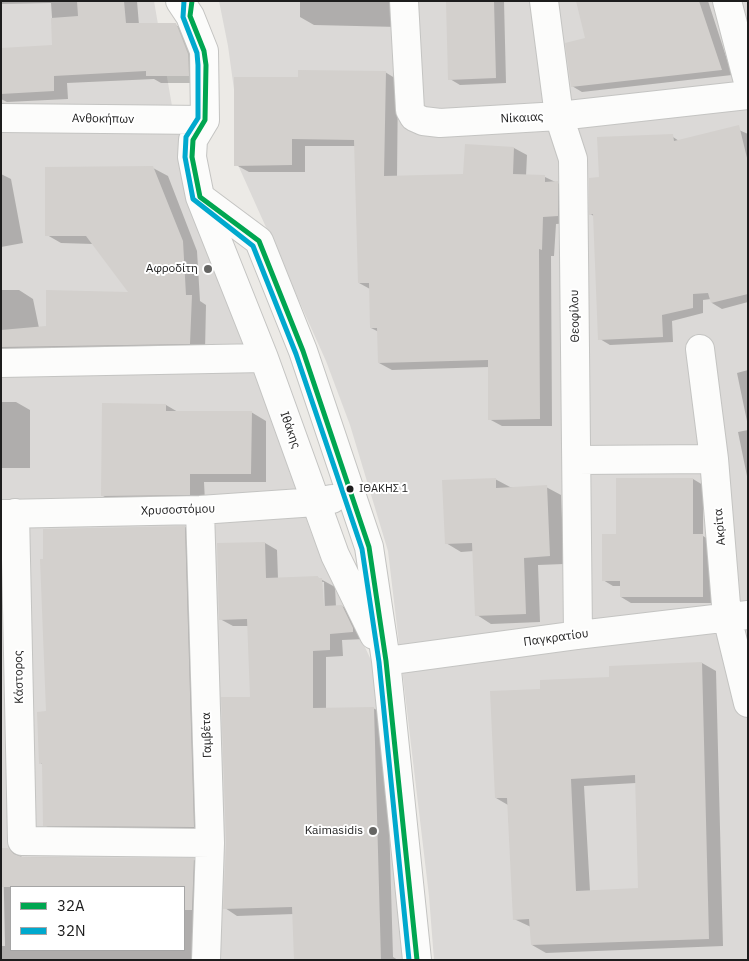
<!DOCTYPE html>
<html>
<head>
<meta charset="utf-8">
<style>
	body { margin:0 }
	#map { position:relative; width:749px; height:961px; overflow:hidden; background:#eceae6; font-family:"IBM Plex Sans",sans-serif }
	canvas { display:block }
	.frame { position:absolute; inset:0; border:2px solid #1d1d1d; pointer-events:none }
	.legend { position:absolute; left:10px; top:886px; width:175px; height:65px; box-sizing:border-box; background:#fff; border:1px solid #a5a5a5; margin:0; padding:6px 9px; list-style:none; font-size:15px; color:#1d1d1d }
	.legend li { display:flex; align-items:center; gap:10px; height:25px }
	.legend b { width:25px; border:1px solid #a5a5a5 }
</style>
</head>
<body>
<div id="map">
<canvas width="749" height="961"></canvas>
<div class="frame"></div>
<ul class="legend">
<li><b style="height:6px;background:#00a651"></b>32Α</li>
<li><b style="height:6px;background:#00a9ce"></b>32Ν</li>
</ul>
</div>
<script>
const ctx = document.querySelector('canvas').getContext('2d');
ctx.lineJoin = 'round';
function paint(path, color) { ctx.fillStyle = color; ctx.fill(path, 'evenodd'); }
const shape = rows => new Path2D(rows.map(r => 'M' + r).join(''));
function strokePath(path, color, width, dash) { ctx.strokeStyle = color; ctx.lineWidth = width; ctx.lineCap = dash ? 'butt' : 'round'; ctx.setLineDash(dash || []); ctx.stroke(path); }
function write(font, color, halo, rows, align = 'center') {
  ctx.font = font + ' "IBM Plex Sans",sans-serif'; ctx.lineWidth = 4; ctx.setLineDash([]); ctx.textBaseline = 'middle'; ctx.strokeStyle = halo; ctx.fillStyle = color; for (const [text, x, y, turn = 0] of rows) {
    ctx.save(); ctx.translate(x, y); ctx.rotate((+turn || 0) * Math.PI / 180); ctx.textAlign = isNaN(turn) ? turn : align; if (halo) ctx.strokeText(text, 0, 0); ctx.fillText(text, 0, 0); ctx.restore();
  }
}
const residential = shape([
	[1,1,154,1,172,106,195,204,312,535,388,696,409,960,1,960],
	[11,887,184,887,184,950,11,950],
	[219,1,748,1,748,960,434,960,429,896,388,551,350,425,326,361,234,156,236,104,228,46]
]);
const shadow = shape([
	[1,1,137,1,139,25,176,25,190,33,202,83,161,83,154,79,67,83,68,99,7,102,1,99,1,49,54,46,51,3,1,4],
	[300,1,399,1,398,27,314,25,300,17],
	[447,1,504,1,506,83,460,85,450,79],
	[577,1,708,1,732,75,582,92,572,86,587,39],
	[385,72,398,80,397,177,465,175,466,146,514,148,527,155,526,176,545,177,570,189,571,223,556,224,554,256,551,256,552,426,502,426,489,419,489,367,392,370,379,363,379,332,371,328,370,289,359,283,355,146,305,146,305,172,249,172,236,165,299,78],
	[739,130,748,134,748,302,722,309,712,303,711,299,703,300,703,313,672,321,673,342,610,345,600,339,594,216,590,214,600,178,673,137,679,141],
	[153,168,168,176,197,251,200,301,206,305,205,351,1,360,1,290,19,290,33,299,39,328,47,327,131,293,93,244,61,243,47,235],
	[1,174,11,179,23,243,1,247],
	[748,370,748,426,737,373],
	[1,402,16,402,30,410,30,468,1,468],
	[103,405,166,405,178,412,251,412,266,421,266,482,204,482,205,502,118,504,103,496],
	[748,430,748,481,738,432],
	[495,479,510,487,546,487,561,495,564,564,538,565,540,622,491,624,477,615,474,551,461,552,446,543],
	[693,479,703,485,703,536,713,542,713,603,631,603,621,597,621,586,613,586,603,580],
	[185,527,197,534,206,834,57,832,44,825,43,764,40,763,47,712],
	[265,543,277,550,278,579,317,577,335,587,336,607,342,606,355,614,365,639,342,640,343,656,326,657,326,709,373,708,386,715,393,957,398,960,295,960,294,914,237,916,225,908,251,698,249,626,233,626,220,619],
	[321,582,324,582,325,612,323,612],
	[702,663,716,671,723,946,546,953,532,945,531,927,514,919,508,805,496,798,541,690],
	[636,783,639,889,590,891,584,786],
	[3,849,8,849,22,857,194,860,207,867,204,960,1,960,1,946,5,946],
	[11,887,184,887,184,950,11,950]
]);
const building = shape([
	[77,1,124,1,126,23,176,23,188,54,189,76,146,76,146,71,54,76,54,91,1,94,1,48,52,45,51,18,78,16],
	[446,1,494,1,496,78,448,80],
	[576,1,699,1,722,70,571,87,565,43,585,38],
	[298,70,386,71,384,176,463,174,465,144,514,147,513,174,545,175,545,182,558,181,558,216,543,217,542,250,539,249,540,419,488,420,488,360,378,363,377,328,370,328,369,283,358,283,354,140,292,139,292,165,234,166,234,77,298,77],
	[739,125,748,162,748,294,711,303,708,293,693,294,693,308,662,315,663,337,598,340,593,214,589,215,589,178,599,177,597,137,673,134,674,141],
	[153,166,183,241,186,295,192,295,190,344,1,347,1,330,46,326,46,290,128,292,86,236,45,236,45,167],
	[102,403,166,404,166,411,252,411,251,474,190,474,190,495,101,496],
	[496,478,496,488,547,485,550,556,524,558,526,614,475,616,472,543,445,544,442,480],
	[616,478,693,478,693,534,703,534,703,597,620,597,620,581,602,581,602,534,616,534],
	[185,526,194,827,43,826,42,763,39,764,37,712,46,711,40,559,43,559,43,529],
	[265,542,266,578,318,576,318,578,322,578,324,606,342,605,353,628,353,632,330,634,330,650,313,651,313,708,374,707,381,960,294,960,292,907,223,909,226,843,221,697,250,697,247,619,219,620,217,543],
	[702,662,709,939,531,945,529,919,513,920,507,798,495,798,490,691,540,689,540,680,609,677,609,666],
	[635,775,638,888,576,891,571,779],
	[2,848,8,848,14,854,22,857,194,858,192,910,184,910,184,887,2,887]
]);
const minor = shape([
	[180,1,190,16,204,51,205,120,193,140,192,157,200,197,264,358,335,555,374,635],
	[404,1,410,110,414,117,423,121,440,123,559,116,748,95],
	[544,1,559,116,573,159,578,635],
	[727,1,748,82],
	[1,118,205,120],
	[200,197,259,241,303,351,369,547,386,661,417,960],
	[700,349,714,459,727,617,748,703],
	[1,363,264,358],
	[577,460,714,459],
	[200,510,210,843,206,960],
	[15,513,22,841,210,843],
	[1,514,200,510,316,502,332,499],
	[386,661,578,635,748,615]
]);
const bus1 = shape([
	[192,1,190,16,204,51,206,65,205,120,193,140,192,157,200,197,259,241,303,351,369,547,386,661,417,960]
]);
const bus2 = shape([
	[184,1,183,17,197,53,198,65,198,118,186,137,185,157,193,199,253,246,296,354,362,549,379,662,409,960]
]);
const markers = [
	[208,269,5,"#656563"],
	[350,489,4.5,"#1d1d1d"],
	[373,831,5,"#656563"]
];
const busNames = [
	["ΙΘΑΚΗΣ 1",359,489]
];
const streetNames = [
	["Νίκαιας",522,118,-3],
	["Ανθοκήπων",103,119,1],
	["Θεοφίλου",575,316,-91],
	["Ιθάκης",290,430,70],
	["Χρυσοστόμου",178,510,-2],
	["Ακρίτα",720,527,-95],
	["Παγκρατίου",556,638,-8],
	["Κάστορος",19,677,-91],
	["Γαμβέτα",207,735,-92]
];
const poiNames = [
	["Αφροδίτη",198,269],
	["Kaimasidis",363,831]
];
paint(residential, '#dbd9d7');
paint(shadow, '#0003');
paint(building, '#d3d0cd');
strokePath(minor, '#c4c4c2', 30);
strokePath(minor, '#fcfcfb', 28);
strokePath(bus1, '#00a651', 5);
strokePath(bus2, '#00a9ce', 5);
for (const [x, y, r, color] of markers) { const dot = new Path2D(); dot.arc(x, y, r, 0, 2 * Math.PI); ctx.fillStyle = color; ctx.fill(dot); strokePath(dot, '#fff', 2); }
write('11px', '#1d1d1d', '#fff', busNames, 'left');
write('12px', '#1d1d1d', '#fff', streetNames);
write('12px', '#1d1d1d', '#fff', poiNames, 'right');
</script>
</body>
</html>
